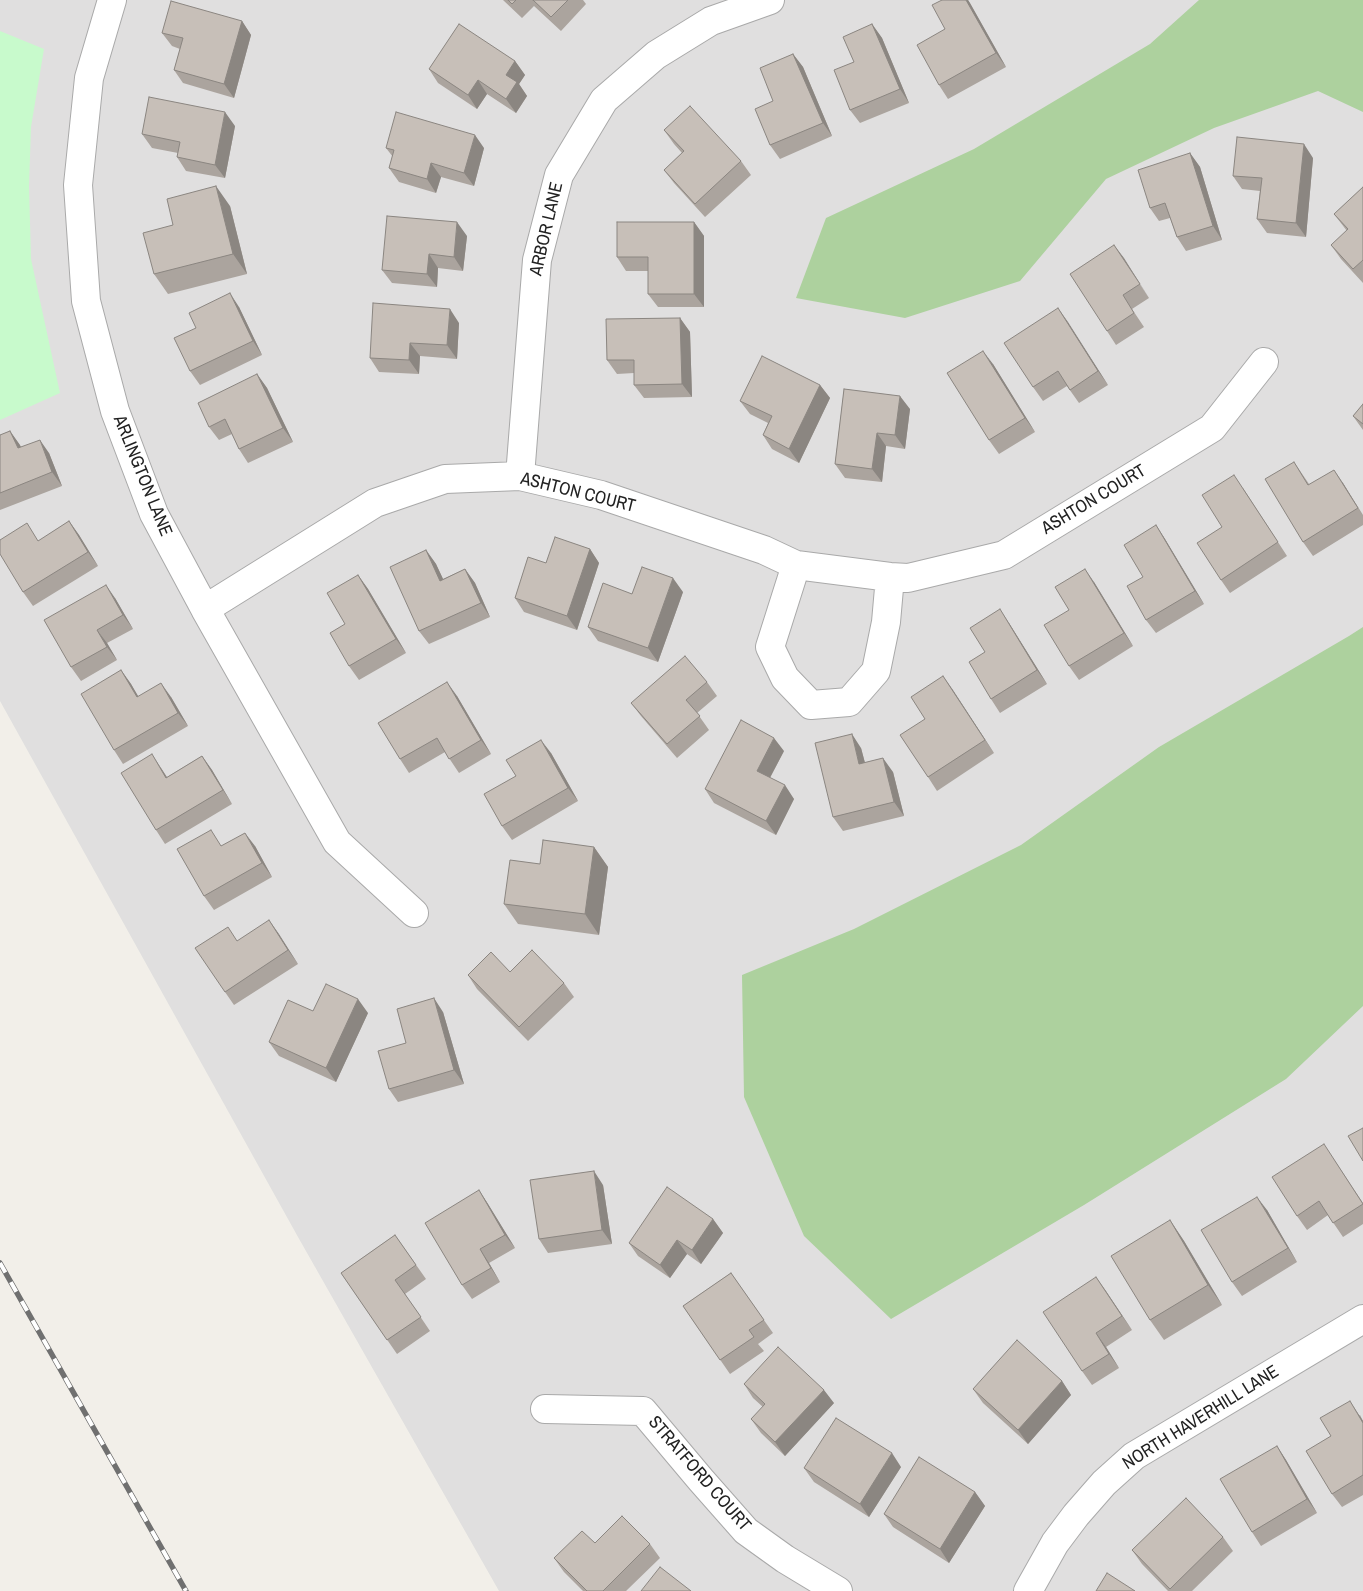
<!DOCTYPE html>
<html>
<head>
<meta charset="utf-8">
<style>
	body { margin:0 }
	canvas { display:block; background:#f2efe9 }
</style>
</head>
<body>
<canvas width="1363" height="1591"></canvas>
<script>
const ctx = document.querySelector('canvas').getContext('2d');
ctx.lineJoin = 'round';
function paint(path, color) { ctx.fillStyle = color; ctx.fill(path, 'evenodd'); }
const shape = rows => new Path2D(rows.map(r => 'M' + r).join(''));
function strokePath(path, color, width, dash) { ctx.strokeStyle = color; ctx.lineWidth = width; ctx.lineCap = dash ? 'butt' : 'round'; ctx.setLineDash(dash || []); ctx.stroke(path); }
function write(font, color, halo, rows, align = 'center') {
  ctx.font = font + ' "Archivo Narrow",sans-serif'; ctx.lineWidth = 5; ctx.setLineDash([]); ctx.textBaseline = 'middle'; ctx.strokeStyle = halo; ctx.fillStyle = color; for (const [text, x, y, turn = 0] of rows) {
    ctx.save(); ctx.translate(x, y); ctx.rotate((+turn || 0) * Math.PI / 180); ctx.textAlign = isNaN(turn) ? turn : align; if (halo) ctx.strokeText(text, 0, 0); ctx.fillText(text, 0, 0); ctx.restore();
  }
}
const residential = shape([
	[0,0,1363,0,1363,1591,499,1591,298,1237,0,701]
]);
const forest = shape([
	[1199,0,1363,0,1363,112,1318,91,1214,128,1106,179,1020,281,905,318,796,298,826,218,974,149,1150,44],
	[1363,627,1363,1006,1286,1079,1084,1205,891,1319,804,1236,744,1097,742,975,854,929,1021,845,1159,747,1349,636]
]);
const park = shape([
	[0,31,44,49,31,127,29,186,31,259,60,393,0,420]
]);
const street = shape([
	[112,0,89,78,78,185,86,301,115,411,154,514,205,609,337,842,414,913],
	[520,476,537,260,559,175,604,100,656,55,711,21,770,0],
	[796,565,770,647,785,678,811,705,849,702,876,671,886,622,890,577],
	[205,609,375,503,445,479,520,476,601,495,764,550,796,565,890,577,908,578,1004,555,1212,428,1264,362],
	[545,1409,643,1411,701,1480,746,1531,785,1559,838,1591],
	[1028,1591,1055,1543,1076,1515,1104,1483,1134,1456,1363,1319]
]);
const rail = shape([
	[0,1263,186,1591]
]);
const wall = shape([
	[503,0,583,0,586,4,561,31,534,6,522,18],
	[942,0,968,0,1006,67,948,99,939,85,945,29],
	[242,21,251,35,234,98,183,83,174,70,180,49,172,46,162,33],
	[872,24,882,38,909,103,860,123,850,110,854,62],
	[793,54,803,67,832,136,780,159,770,145,773,101],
	[515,61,525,75,519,84,527,96,516,113,487,94,477,109,438,83,429,69],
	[235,126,225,178,186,171,177,157,178,153,152,148,142,134],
	[664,130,741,161,751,175,705,217,674,183,664,170,682,153,674,144],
	[386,148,484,148,474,186,441,177,436,193,399,182,389,168,393,157],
	[1190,153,1200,167,1222,240,1186,251,1177,237,1170,218,1159,221,1150,208],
	[1313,158,1306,237,1267,233,1257,219,1260,191,1242,189,1233,176],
	[1363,187,1363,283,1341,259,1331,245,1347,231,1334,214],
	[230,206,247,274,168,294,154,274,173,225],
	[694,222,704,236,704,307,658,307,648,294,648,271,626,271,617,257],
	[467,236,463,271,438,268,437,287,392,283,382,270],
	[1114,245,1149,298,1132,309,1144,327,1116,345,1107,331],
	[239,307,262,355,200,385,190,371],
	[1058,308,1108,385,1079,403,1067,386,1043,401,1033,387],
	[680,318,690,332,692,397,644,398,634,385,634,373,617,374,607,360],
	[459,323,457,359,420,356,419,374,379,372,370,358],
	[993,364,1035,432,999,454,989,440],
	[257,374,267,388,293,442,248,463,239,449,232,434,219,440,209,427],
	[820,385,830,398,799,463,772,449,763,435,768,423,750,414,740,401],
	[844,389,910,409,905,449,886,446,882,482,845,478,835,464],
	[1363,404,1363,430,1353,416],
	[10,431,21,447,49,453,62,486,0,510,0,435],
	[1294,462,1309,484,1343,483,1363,515,1363,525,1313,556,1303,542],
	[1243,488,1287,556,1230,593,1221,580,1222,527],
	[69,521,79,535,98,566,33,606,23,592,39,541],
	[1156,525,1165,539,1204,604,1156,633,1146,620,1143,577],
	[590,549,599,563,577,630,524,612,515,598,546,563],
	[426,550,436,564,443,579,465,569,475,583,490,617,429,644,419,631],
	[358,575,368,589,406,653,359,680,349,666,345,624],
	[1094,582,1133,646,1079,680,1069,666,1069,610],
	[683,592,658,662,598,641,588,627,632,594],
	[115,598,133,629,107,643,117,660,81,681,71,667],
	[1009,623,1047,684,1000,713,991,699,985,652],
	[121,670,131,684,138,697,171,697,188,726,123,764,114,750],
	[943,676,994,753,937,791,928,777,925,719],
	[707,682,717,696,697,713,709,730,677,758,641,716,631,703],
	[457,696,491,754,459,773,445,752,409,773,400,759],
	[861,748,865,763,893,772,904,816,843,831,833,817],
	[784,751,770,778,794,799,776,835,714,803,705,789],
	[551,753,578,801,512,840,502,826,516,776],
	[202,756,212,770,232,804,165,844,156,830,161,768,167,777],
	[222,846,255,846,272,877,214,910,204,896],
	[594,847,608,867,599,935,518,924,504,904,540,864],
	[269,920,298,964,234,1005,225,992],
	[510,972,564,983,574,997,528,1041,477,989,468,975],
	[313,1011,368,1013,336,1082,279,1056,269,1042],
	[443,1012,464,1084,398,1102,389,1089,406,1043],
	[1333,1158,1363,1203,1363,1224,1343,1237,1328,1215,1307,1230,1297,1216],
	[603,1185,612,1244,548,1253,539,1239],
	[479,1190,488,1204,515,1248,489,1263,500,1282,472,1299,462,1285],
	[1267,1210,1297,1262,1242,1296,1232,1282],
	[713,1219,723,1233,701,1264,687,1254,670,1278,638,1256,629,1243],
	[1170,1220,1184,1241,1222,1305,1164,1340,1150,1320],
	[395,1235,426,1279,405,1294,430,1331,397,1354,341,1273],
	[731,1273,773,1333,758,1344,764,1351,730,1374,683,1306],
	[1096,1277,1132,1330,1106,1347,1119,1368,1092,1385,1082,1371],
	[1062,1381,1071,1395,1028,1444,983,1403,973,1389],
	[744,1384,834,1403,785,1456,761,1433,751,1419,763,1407,753,1398],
	[1360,1415,1363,1421,1363,1495,1342,1507,1332,1494,1331,1436],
	[1277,1446,1286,1460,1317,1513,1261,1546,1252,1532],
	[901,1467,869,1517,814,1482,804,1468],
	[975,1492,985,1506,949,1563,893,1527,884,1514],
	[1223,1537,1233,1551,1192,1591,1168,1591,1142,1564,1132,1550],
	[595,1543,650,1544,660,1558,626,1591,583,1591,564,1572,554,1558]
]);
const shadedWall = shape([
	[966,0,968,0,970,3,1006,67,996,53],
	[242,21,251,35,234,98,224,84],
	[872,24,882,38,909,103,900,89],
	[793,54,803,67,832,136,823,123],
	[515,61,525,75,519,84,527,96,516,113,506,99,506,75],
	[478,80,487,94,477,109,468,95],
	[225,112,235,126,225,178,215,165],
	[475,135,484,148,474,186,464,173],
	[1304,144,1313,158,1306,237,1296,223],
	[1190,153,1200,167,1222,240,1213,226],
	[431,163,441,177,436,193,427,179],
	[216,186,230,206,247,274,233,254],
	[457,222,467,236,463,271,454,257],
	[694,222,704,236,704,307,694,294],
	[1114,245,1124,258,1149,298,1140,284],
	[429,254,438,268,437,287,427,274],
	[230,293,239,307,262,355,253,341],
	[1058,308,1068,322,1108,385,1098,371],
	[450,309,459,323,457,359,447,345],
	[680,318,690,332,692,397,682,384],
	[410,343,420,356,419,374,409,360],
	[983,351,993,364,1035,432,1025,418],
	[257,374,267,388,293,442,283,428],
	[820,385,830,398,799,463,789,449],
	[900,396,910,409,905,449,895,435],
	[10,431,20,445,27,462,18,448],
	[877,433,886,446,882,482,872,469],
	[40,440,49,453,62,486,52,472],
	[1334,470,1343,483,1363,516,1358,508],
	[69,521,79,535,98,566,88,552],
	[1156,525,1165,539,1204,604,1195,591],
	[590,549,599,563,577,630,567,616],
	[426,550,436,564,450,594,440,581],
	[465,569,475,583,490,617,481,603],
	[1085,569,1094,582,1133,646,1124,633],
	[358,575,368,589,406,653,396,639],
	[673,578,683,592,658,662,648,648],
	[106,585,115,598,133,629,123,615],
	[1000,609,1009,623,1047,684,1037,670],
	[97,630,107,643,117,660,107,647],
	[121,670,131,684,147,711,137,697],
	[943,676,953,690,994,753,985,740],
	[447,682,457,696,491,754,481,740],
	[161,683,171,697,188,726,178,713],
	[852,734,861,748,869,778,859,764],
	[774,738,784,751,766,785,757,771],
	[541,740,551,753,578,801,568,788],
	[152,754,161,768,176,792,166,778],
	[202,756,212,770,232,804,223,790],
	[883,758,893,772,904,816,894,802],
	[785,785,794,799,776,835,766,821],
	[245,833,255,846,272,877,262,863],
	[594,847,608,867,599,935,585,914],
	[269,920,279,934,298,964,288,950],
	[434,998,443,1012,464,1084,454,1070],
	[358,999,368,1013,336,1082,326,1068],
	[594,1171,603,1185,612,1244,602,1230],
	[479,1190,488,1204,515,1248,505,1235],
	[1257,1197,1267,1210,1297,1262,1288,1248],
	[713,1219,723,1233,701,1264,692,1250],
	[1170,1220,1184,1241,1222,1305,1208,1285],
	[677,1240,687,1254,670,1278,660,1265],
	[480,1249,489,1263,500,1282,491,1268],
	[1096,1277,1106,1291,1132,1330,1122,1316],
	[1096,1333,1106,1347,1119,1368,1109,1354],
	[1062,1381,1071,1395,1028,1444,1018,1430],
	[824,1390,834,1403,785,1456,775,1442],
	[1350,1401,1363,1421,1363,1423],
	[1277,1446,1286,1460,1317,1513,1307,1499],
	[892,1453,901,1467,869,1517,860,1504],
	[975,1492,985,1506,949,1563,940,1549]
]);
const building = shape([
	[508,0,516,0,512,4,508,0],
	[533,0,568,0,551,17,533,0],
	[942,0,966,0,996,53,939,85,917,45,945,29,932,5,942,0],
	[171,1,242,21,224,84,174,70,183,38,162,33,171,1],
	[459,24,515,61,506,75,517,82,506,99,478,80,468,95,429,69,459,24],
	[872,24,900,89,850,110,834,70,854,62,843,37,872,24],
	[793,54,823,123,770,145,755,109,773,101,760,68,793,54],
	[149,97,225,112,215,165,177,157,180,142,142,134,149,97],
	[690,106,741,161,695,204,664,170,684,151,664,130,690,106],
	[396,112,475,135,464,173,431,163,427,179,389,168,394,150,386,148,396,112],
	[1237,137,1304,144,1296,223,1257,219,1262,178,1233,176,1237,137],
	[1190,153,1213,226,1177,237,1165,203,1150,208,1138,170,1190,153],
	[216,186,233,254,154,274,143,233,173,225,167,199,216,186],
	[1363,187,1363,260,1353,269,1331,245,1348,229,1334,214,1363,187],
	[387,216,457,222,454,257,429,254,427,274,382,270,387,216],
	[617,222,694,222,694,294,648,294,648,257,617,257,617,222],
	[1114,245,1140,284,1123,295,1134,313,1107,331,1070,274,1114,245],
	[230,293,253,341,190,371,174,338,196,328,189,313,230,293],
	[373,303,450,309,447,345,410,343,409,360,370,358,373,303],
	[1058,308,1098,371,1070,390,1058,371,1033,387,1004,343,1058,308],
	[680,318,682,384,634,385,634,360,607,360,606,319,680,318],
	[983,351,1025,418,989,440,947,373,983,351],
	[762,356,820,385,789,449,763,435,772,416,740,401,762,356],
	[257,374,283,428,239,449,225,419,209,427,198,403,257,374],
	[844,389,900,396,895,435,877,433,872,469,835,464,844,389],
	[1363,404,1363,424,1353,416,1363,404],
	[10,431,18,448,40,440,52,472,0,493,0,435,10,431],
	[1294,462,1308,485,1334,470,1358,508,1303,542,1265,479,1294,462],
	[1234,475,1278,542,1221,580,1197,543,1222,527,1202,495,1234,475],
	[69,521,88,552,23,592,0,554,0,540,27,523,38,541,69,521],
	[1156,525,1195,591,1146,620,1127,586,1143,577,1124,545,1156,525],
	[555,537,590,549,567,616,515,598,528,557,546,563,555,537],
	[426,550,440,581,465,569,481,603,419,631,390,567,426,550],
	[642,567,673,578,648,648,588,627,603,583,632,594,642,567],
	[1085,569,1124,633,1069,666,1044,625,1069,610,1055,587,1085,569],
	[358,575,396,639,349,666,330,633,345,624,327,593,358,575],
	[106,585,123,615,97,630,107,647,71,667,44,620,106,585],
	[1000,609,1037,670,991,699,969,662,985,652,970,628,1000,609],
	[685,656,707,682,686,700,700,716,667,744,631,703,685,656],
	[121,670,137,697,161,683,178,713,114,750,81,694,121,670],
	[943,676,985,740,928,777,900,735,925,719,911,697,943,676],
	[447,682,481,740,449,759,437,738,400,759,378,723,447,682],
	[741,720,774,738,757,771,785,785,766,821,705,789,741,720],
	[852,734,859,764,883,758,894,802,833,817,815,743,852,734],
	[541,740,568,788,502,826,484,794,516,776,506,760,541,740],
	[152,754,166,778,202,756,223,790,156,830,121,773,152,754],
	[211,830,221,846,245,833,262,863,204,896,177,849,211,830],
	[543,840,594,847,585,914,504,904,510,860,540,864,543,840],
	[269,920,288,950,225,992,195,948,228,927,237,941,269,920],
	[532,950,564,983,519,1027,468,975,491,952,510,972,532,950],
	[326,984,358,999,326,1068,269,1042,288,1000,313,1011,326,984],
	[434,998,454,1070,389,1089,378,1051,406,1043,397,1009,434,998],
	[1363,1128,1363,1161,1348,1136,1363,1128],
	[1324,1144,1363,1204,1333,1223,1319,1201,1297,1216,1272,1177,1324,1144],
	[594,1171,602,1230,539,1239,530,1180,594,1171],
	[667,1187,713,1219,692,1250,677,1240,660,1265,629,1243,667,1187],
	[479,1190,505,1235,480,1249,491,1268,462,1285,425,1223,479,1190],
	[1257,1197,1288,1248,1232,1282,1201,1230,1257,1197],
	[1170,1220,1208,1285,1150,1320,1111,1256,1170,1220],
	[395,1235,416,1265,395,1280,421,1317,387,1340,341,1273,395,1235],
	[731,1273,764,1320,749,1330,754,1337,720,1360,683,1306,731,1273],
	[1096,1277,1122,1316,1096,1333,1109,1354,1082,1371,1043,1312,1096,1277],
	[1017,1340,1062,1381,1018,1430,973,1389,1017,1340],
	[778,1347,824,1390,775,1442,751,1419,765,1404,744,1384,778,1347],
	[1350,1401,1363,1423,1363,1475,1332,1494,1306,1451,1331,1436,1320,1418,1350,1401],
	[836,1418,892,1453,860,1504,804,1468,836,1418],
	[1277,1446,1307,1499,1252,1532,1220,1479,1277,1446],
	[919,1457,975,1492,940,1549,884,1514,919,1457],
	[1186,1498,1223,1537,1170,1589,1132,1550,1186,1498],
	[622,1516,650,1544,603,1591,587,1591,554,1558,582,1531,595,1543,622,1516],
	[660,1567,691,1591,641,1591,660,1567],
	[1107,1573,1135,1591,1096,1591,1107,1573]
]);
const streetNames = [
	["ARBOR LANE",547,229,-77],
	["ARLINGTON LANE",142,476,68],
	["ASHTON COURT",578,493,14],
	["ASHTON COURT",1094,500,-31],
	["NORTH HAVERHILL LANE",1201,1418,-32],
	["STRATFORD COURT",699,1474,49]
];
paint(residential, '#e0dfdf');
paint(forest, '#add19e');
paint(park, '#c8facc');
strokePath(street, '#a9a9a9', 30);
strokePath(street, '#fff', 28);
strokePath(rail, '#707070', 5.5);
strokePath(rail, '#fff', 4, [11]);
paint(wall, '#aba49e');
paint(shadedWall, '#8b8681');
paint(building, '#c7bfb8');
strokePath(building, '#8b8681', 1);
write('18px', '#222', '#fff', streetNames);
</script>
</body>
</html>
